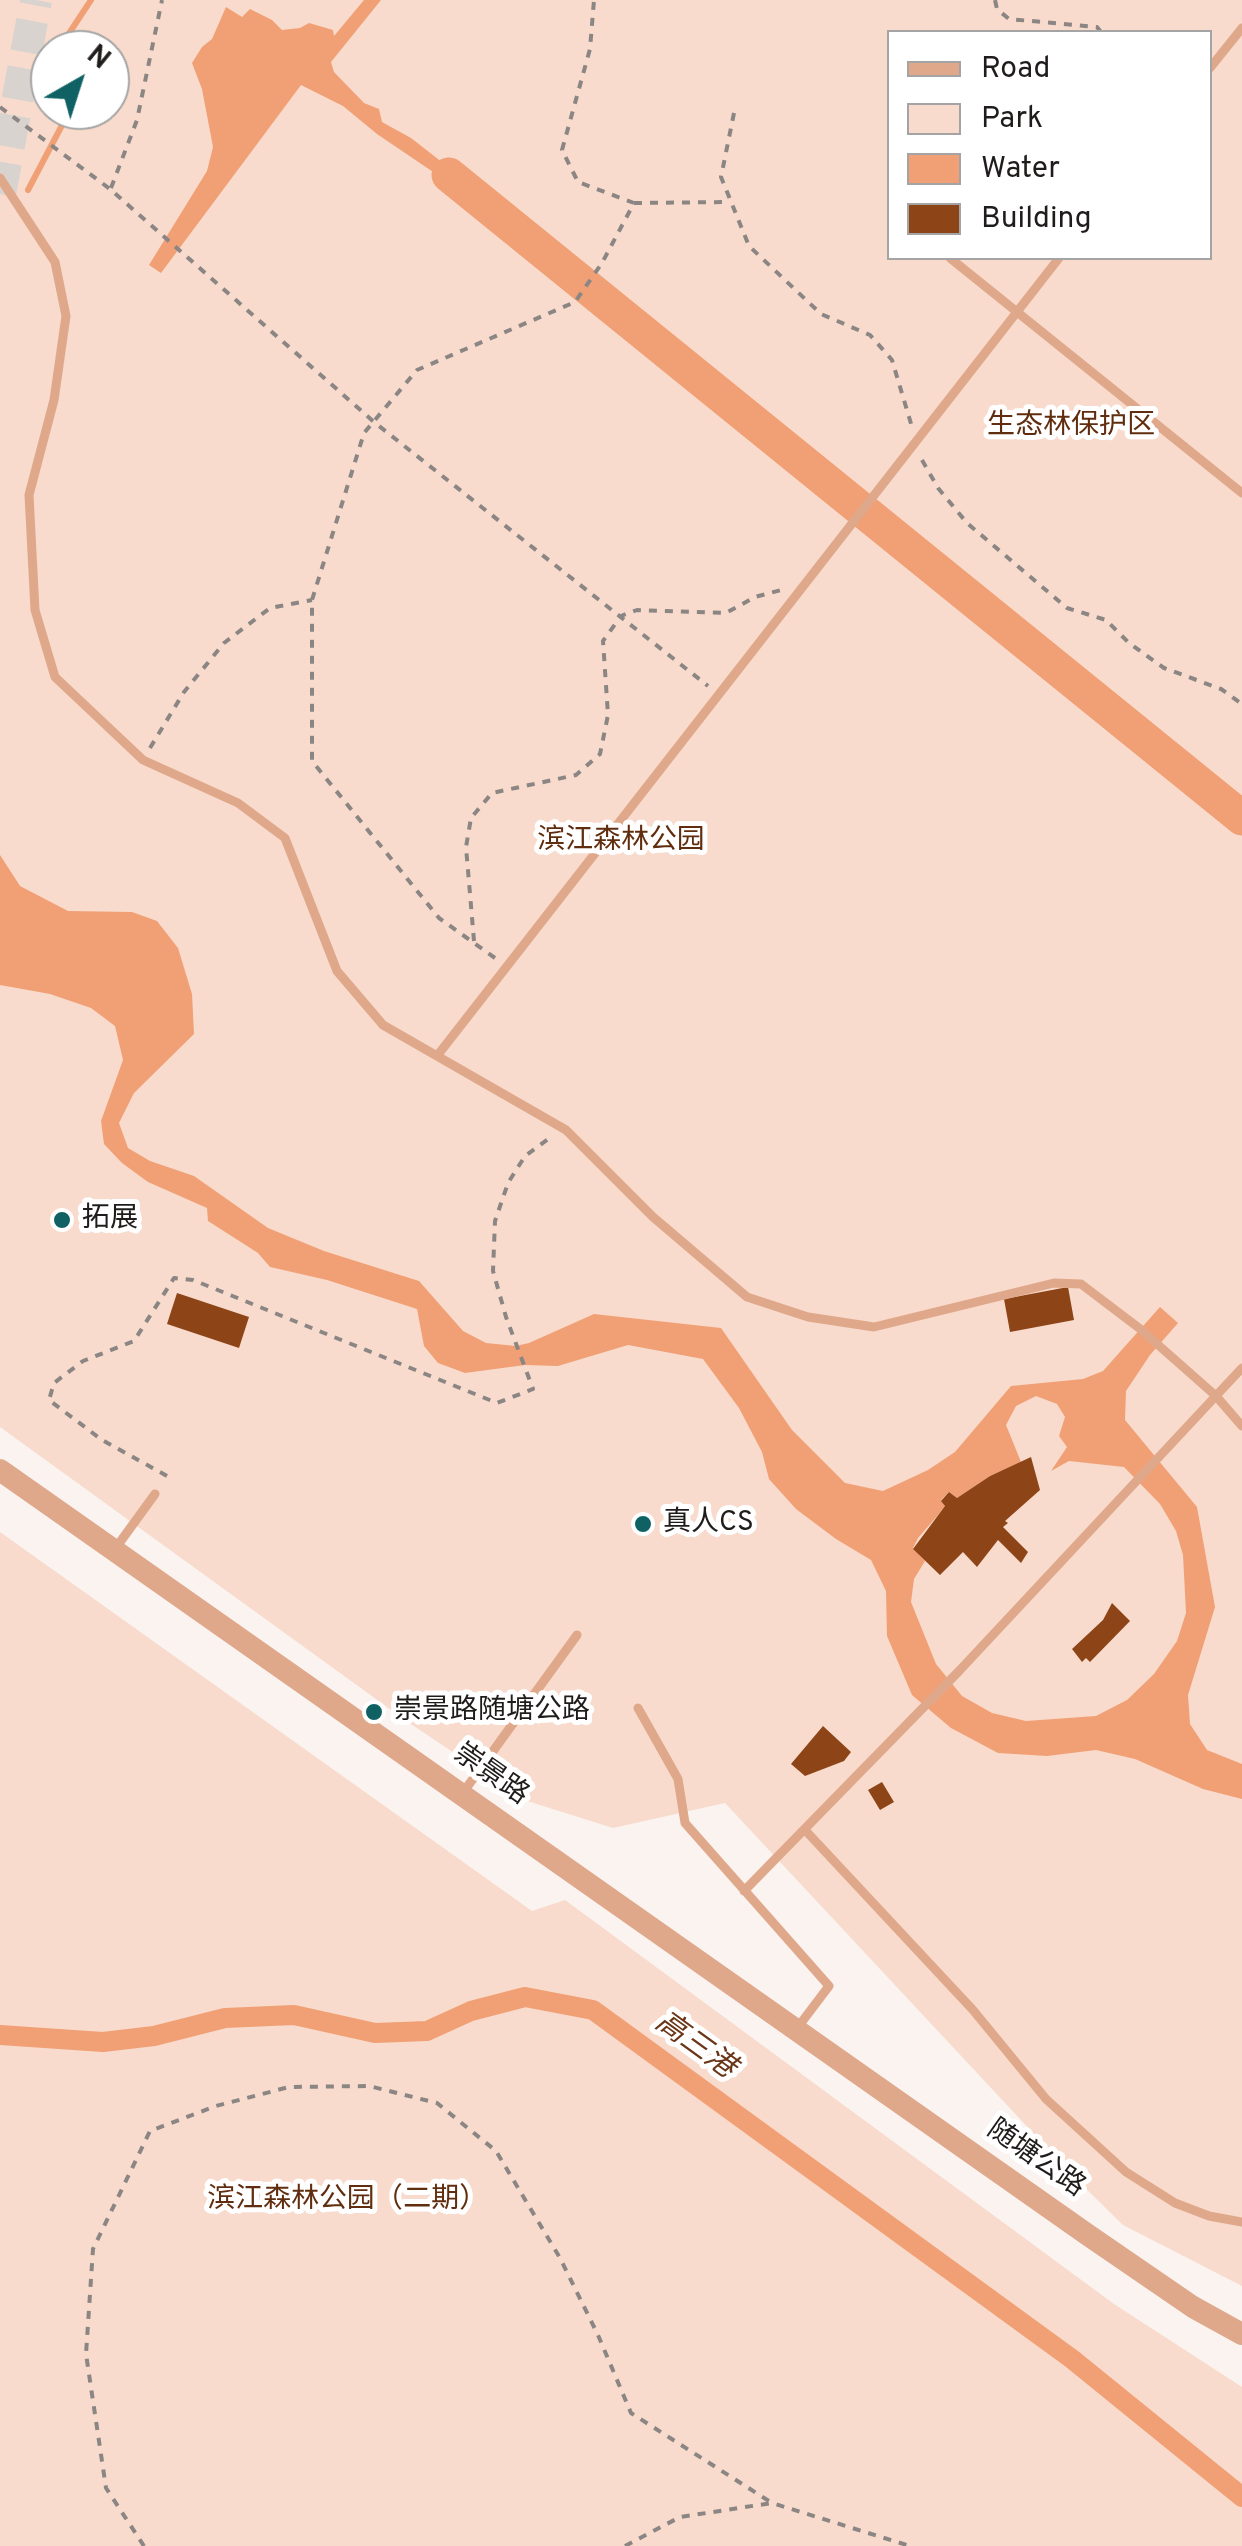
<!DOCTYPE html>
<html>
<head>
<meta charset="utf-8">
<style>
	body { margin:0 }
	#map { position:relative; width:1242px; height:2546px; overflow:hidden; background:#faf3f0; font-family:Overpass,sans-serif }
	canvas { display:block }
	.legend { position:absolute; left:887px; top:30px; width:325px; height:230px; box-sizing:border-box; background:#fff; border:2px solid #a5a4a4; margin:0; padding:12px 18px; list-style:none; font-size:30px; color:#1f1c1b }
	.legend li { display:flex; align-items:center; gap:20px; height:50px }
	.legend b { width:50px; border:2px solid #a5a4a4 }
	.north { position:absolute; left:30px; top:30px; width:100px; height:100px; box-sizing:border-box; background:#fff; border:2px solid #a5a4a4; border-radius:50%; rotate:39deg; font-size:28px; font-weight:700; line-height:40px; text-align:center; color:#1f1c1b }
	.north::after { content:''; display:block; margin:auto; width:35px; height:45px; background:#106164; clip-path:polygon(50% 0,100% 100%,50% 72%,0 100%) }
</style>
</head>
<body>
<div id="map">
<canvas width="1242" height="2546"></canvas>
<ul class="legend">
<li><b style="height:12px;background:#e0a88b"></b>Road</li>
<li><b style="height:28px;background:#f8dbcc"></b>Park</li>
<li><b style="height:28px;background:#f1a075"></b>Water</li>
<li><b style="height:28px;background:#8d4518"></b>Building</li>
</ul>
<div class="north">N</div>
</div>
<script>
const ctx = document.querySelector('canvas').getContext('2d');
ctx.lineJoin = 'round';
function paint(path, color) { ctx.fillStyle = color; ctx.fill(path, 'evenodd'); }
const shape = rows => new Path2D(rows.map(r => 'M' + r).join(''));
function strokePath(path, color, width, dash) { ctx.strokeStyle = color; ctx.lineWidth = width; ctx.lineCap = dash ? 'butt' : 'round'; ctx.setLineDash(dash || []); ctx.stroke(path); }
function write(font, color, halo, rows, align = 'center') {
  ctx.font = font + ' Overpass,"Noto Sans SC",sans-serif'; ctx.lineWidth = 10; ctx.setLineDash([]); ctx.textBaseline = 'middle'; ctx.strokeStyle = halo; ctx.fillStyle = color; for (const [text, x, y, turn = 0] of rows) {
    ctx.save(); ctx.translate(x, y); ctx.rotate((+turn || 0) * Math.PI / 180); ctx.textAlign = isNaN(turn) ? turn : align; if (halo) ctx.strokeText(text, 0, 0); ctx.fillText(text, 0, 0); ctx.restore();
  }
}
const green = shape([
	[0,0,1242,0,1242,2286,1123,2225,1076,2179,725,1803,613,1828,524,1800,405,1720,0,1427],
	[890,32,1210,32,1210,258,890,258],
	[50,50,110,50,110,110,50,110],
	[0,1532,532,1911,565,1900,1114,2304,1242,2387,1242,2546,0,2546]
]);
const water = shape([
	[364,0,381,0,331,62,334,72,364,103,379,109,382,122,411,138,452,170,445,180,377,134,343,106,301,85,161,273,149,265,207,171,213,147,202,89,192,63,202,47,212,39,226,7,242,17,250,9,272,20,282,30,300,28,309,23,333,30,334,36],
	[0,855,20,886,68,911,132,912,157,921,178,948,192,994,194,1034,134,1093,119,1123,128,1148,150,1161,194,1176,268,1228,324,1251,419,1281,463,1331,486,1343,516,1346,529,1343,594,1314,721,1328,792,1430,845,1483,883,1491,928,1470,955,1452,1011,1386,1083,1379,1103,1371,1160,1307,1178,1323,1150,1355,1126,1391,1125,1420,1197,1507,1215,1607,1188,1695,1190,1724,1207,1750,1242,1764,1242,1799,1203,1789,1135,1759,1096,1750,1047,1756,998,1753,951,1728,912,1695,887,1636,886,1591,871,1560,836,1539,796,1509,769,1479,762,1452,739,1408,703,1359,628,1345,558,1366,525,1365,465,1373,438,1363,424,1346,417,1309,327,1280,270,1267,258,1253,208,1221,207,1208,148,1182,122,1163,104,1144,101,1121,123,1060,115,1026,91,1008,50,994,0,985],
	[1036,1396,1057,1404,1065,1417,1059,1436,1067,1447,1051,1471,1069,1461,1124,1467,1160,1504,1176,1531,1183,1555,1186,1613,1177,1641,1154,1674,1127,1700,1096,1716,1026,1721,992,1713,962,1696,936,1664,911,1602,914,1579,925,1561,913,1548,918,1538,938,1515,945,1506,941,1500,949,1492,957,1498,990,1476,1021,1462,1006,1425,1016,1406]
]);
const stream = shape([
	[65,50,64,41,91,0],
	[28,190,70,110]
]);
const canal = shape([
	[0,2035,103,2042,154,2036,225,2018,294,2015,375,2033,427,2031,471,2011,525,1997,593,2010,1072,2359,1242,2497]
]);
const river = shape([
	[449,175,1242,818]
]);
const building = shape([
	[1068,1287,1074,1320,1010,1332,1004,1299],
	[177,1293,249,1317,239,1348,167,1324],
	[1031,1457,1040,1490,1005,1521,1008,1523,1003,1527,1028,1552,1021,1563,998,1540,977,1567,963,1552,940,1575,913,1549,945,1506,941,1501,949,1492,957,1498,990,1476],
	[1112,1603,1130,1621,1090,1662,1086,1658,1082,1662,1072,1649,1103,1620],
	[823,1726,851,1752,844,1761,805,1776,791,1764],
	[882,1782,894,1802,880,1810,868,1790]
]);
const motorwayTunnel = shape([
	[0,194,36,0]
]);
const path = shape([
	[995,0,997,9,1009,19,1097,27,1101,32],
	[0,107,110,189,374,422,708,686],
	[734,113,721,177,749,246,821,314,870,335,892,360,912,427],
	[111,188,137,120,162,0],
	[634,203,729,202],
	[922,460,938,488,967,523,1067,608,1106,620,1129,643,1164,668,1221,689,1242,704],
	[150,748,184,692,224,643,270,608,312,600],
	[474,941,466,847,471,818,492,793,576,775,600,754,608,715,603,641,621,616,637,610,726,613,755,597,781,590],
	[495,958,439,918,312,761,312,600,364,433,417,370,575,302,602,263,634,203,578,182,562,150,590,49,594,0],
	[167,1476,102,1440,49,1400,54,1383,83,1361,134,1341,174,1278,193,1280,497,1403,533,1389,506,1317,493,1271,495,1221,508,1183,525,1156,551,1137],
	[144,2546,106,2488,86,2354,93,2249,150,2131,216,2106,289,2087,369,2086,437,2103,496,2151,560,2258,598,2335,631,2413,772,2503],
	[625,2546,680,2517,772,2503,910,2546]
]);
const service = shape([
	[1210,68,1242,28],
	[0,178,55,262,66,316,54,400,29,495,35,610,55,677,143,760,238,803,285,838,337,971,383,1025,566,1130,653,1217,747,1297,808,1317,874,1327,1054,1283,1081,1284,1139,1328,1216,1396,1242,1426],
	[950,258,1242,493],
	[437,1056,1059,258],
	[115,1549,155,1494],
	[638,1708,678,1779,685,1823,829,1986,798,2027],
	[462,1794,577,1635],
	[805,1830,973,2010,1046,2099,1126,2172,1175,2203,1209,2216,1242,2222],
	[744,1891,960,1670,1242,1368]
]);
const tertiary = shape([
	[0,1470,1088,2235,1193,2307,1242,2334]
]);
const markers = [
	[62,1220,10,"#106164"],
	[643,1524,10,"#106164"],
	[374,1712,10,"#106164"]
];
const parkNames = [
	["生态林保护区",1071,427],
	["滨江森林公园",621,842],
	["滨江森林公园（二期）",347,2201]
];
const poiNames = [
	["拓展",82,1220],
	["真人CS",663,1524],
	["崇景路随塘公路",394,1712]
];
const streetNames = [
	["崇景路",490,1776,35],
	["随塘公路",1035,2160,35]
];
const waterNames = [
	["高三港",694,2047,36]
];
paint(green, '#f8dbcc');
paint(water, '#f1a075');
strokePath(stream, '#f1a075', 6);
strokePath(canal, '#f1a075', 20);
strokePath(river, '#f1a075', 35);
paint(building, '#8d4518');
strokePath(motorwayTunnel, '#d9d3d0', 32, [32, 16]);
strokePath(path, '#8b8684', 4, [8, 8]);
strokePath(service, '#e0a88b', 9);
strokePath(tertiary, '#e0a88b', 22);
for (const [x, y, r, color] of markers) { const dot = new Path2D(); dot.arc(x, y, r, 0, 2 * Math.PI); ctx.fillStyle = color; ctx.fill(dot); strokePath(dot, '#fff', 4); }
write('28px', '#602d0e', '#fff', parkNames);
write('28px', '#1f1c1b', '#fff', poiNames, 'left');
write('28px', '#1f1c1b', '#fff', streetNames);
write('italic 30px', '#6a3617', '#fff', waterNames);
</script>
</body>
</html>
